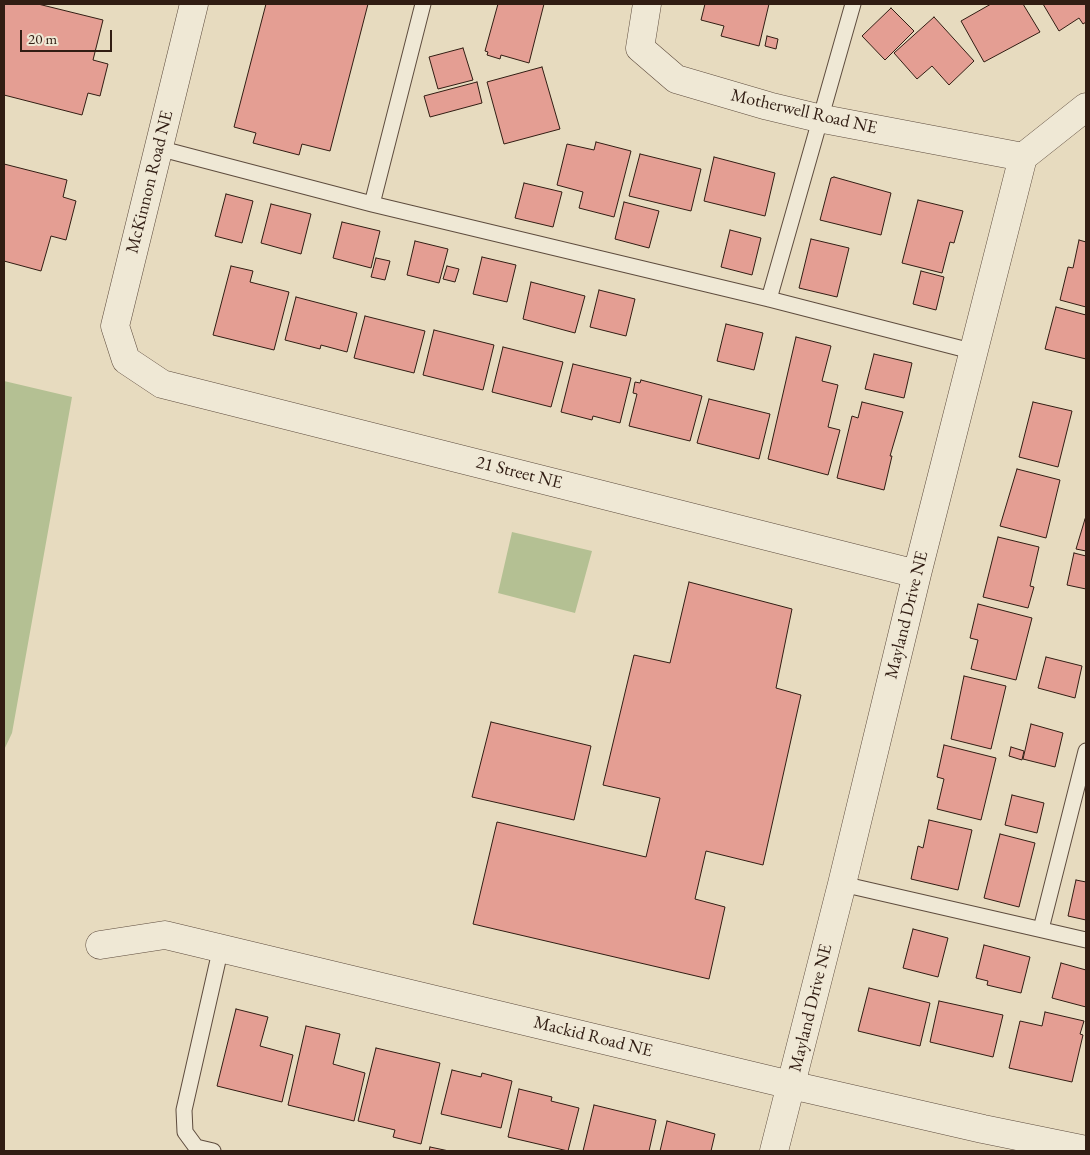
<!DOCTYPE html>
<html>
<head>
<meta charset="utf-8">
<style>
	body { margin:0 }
	#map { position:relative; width:1090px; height:1155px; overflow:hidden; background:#e7dbbf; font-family:"EB Garamond",serif }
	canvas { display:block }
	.frame { position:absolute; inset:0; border:5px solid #311d13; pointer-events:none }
	.scale { position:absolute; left:20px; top:30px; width:92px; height:22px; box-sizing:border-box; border:2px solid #311d13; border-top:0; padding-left:6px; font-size:15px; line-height:18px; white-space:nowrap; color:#311d13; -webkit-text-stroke:4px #efe8d5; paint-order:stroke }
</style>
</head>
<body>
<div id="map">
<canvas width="1090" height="1155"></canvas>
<div class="frame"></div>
<div class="scale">20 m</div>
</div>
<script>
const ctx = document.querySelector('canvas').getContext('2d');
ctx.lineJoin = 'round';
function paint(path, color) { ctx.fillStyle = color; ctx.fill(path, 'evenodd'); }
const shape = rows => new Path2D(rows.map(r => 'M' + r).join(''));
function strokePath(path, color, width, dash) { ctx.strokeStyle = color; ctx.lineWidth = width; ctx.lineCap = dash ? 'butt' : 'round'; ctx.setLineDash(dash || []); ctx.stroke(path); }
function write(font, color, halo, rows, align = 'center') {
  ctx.font = font + ' "EB Garamond",serif'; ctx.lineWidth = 4; ctx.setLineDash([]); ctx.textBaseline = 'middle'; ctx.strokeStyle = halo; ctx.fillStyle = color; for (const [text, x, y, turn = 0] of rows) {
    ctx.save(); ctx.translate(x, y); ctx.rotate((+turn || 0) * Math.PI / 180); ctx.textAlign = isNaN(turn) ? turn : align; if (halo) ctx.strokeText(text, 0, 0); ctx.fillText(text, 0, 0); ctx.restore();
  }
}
const green = shape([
	[4,381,72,397,12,733,4,750],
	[512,532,592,551,575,613,498,593]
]);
const building = shape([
	[4,4,38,4,103,20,93,60,108,64,100,96,88,93,82,115,4,95,4,4],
	[266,4,368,4,330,151,302,144,299,155,253,143,256,133,234,127,266,4],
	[498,4,544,4,529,63,501,55,500,59,487,55,488,52,485,51,498,4],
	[705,4,769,4,759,46,721,36,724,26,701,20,705,4],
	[991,4,1023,4,1040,32,984,62,961,21,991,4],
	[1043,4,1086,4,1086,22,1083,24,1079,18,1059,31,1043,4],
	[891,8,914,31,885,60,862,36,891,8],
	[934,17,974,61,949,85,932,66,917,79,894,53,934,17],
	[767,36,778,39,776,49,765,46,767,36],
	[463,48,473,80,438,89,429,57,463,48],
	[542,67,560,129,504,144,487,82,542,67],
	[477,82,482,103,430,117,424,96,477,82],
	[596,142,631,151,614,217,579,208,583,192,557,185,567,144,594,150,596,142],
	[640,154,701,169,691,211,629,196,640,154],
	[714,157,775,173,765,216,704,201,714,157],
	[4,164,67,180,63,197,76,201,66,240,51,236,41,271,4,261,4,164],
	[834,177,891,193,881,235,820,220,831,178,834,177],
	[524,183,562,192,553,227,515,218,524,183],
	[226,194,253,201,242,243,215,236,226,194],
	[918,200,963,211,954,243,950,242,942,273,902,263,918,200],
	[624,202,659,211,649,248,615,239,624,202],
	[271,204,311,214,301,254,261,243,271,204],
	[342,222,380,231,371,268,333,258,342,222],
	[730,230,761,238,752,275,721,267,730,230],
	[811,239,849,248,837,297,799,288,811,239],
	[1079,240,1086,242,1086,307,1060,300,1068,267,1073,268,1079,240],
	[415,241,448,249,439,283,407,275,415,241],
	[482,257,516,265,507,302,473,294,482,257],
	[376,258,390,261,385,280,371,277,376,258],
	[231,266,253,271,250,282,289,292,274,350,213,335,231,266],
	[447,266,459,269,455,282,443,279,447,266],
	[921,271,944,277,936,310,913,304,921,271],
	[531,282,585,296,575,333,523,319,531,282],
	[599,290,635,299,626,336,590,327,599,290],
	[296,297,357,313,347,352,321,345,320,349,285,340,296,297],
	[1056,307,1086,315,1086,359,1045,349,1056,307],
	[365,316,425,331,414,373,354,358,365,316],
	[726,324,763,333,754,370,717,361,726,324],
	[434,330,494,345,483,390,423,375,434,330],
	[796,337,831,346,822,381,838,385,828,427,840,430,828,475,768,459,796,337],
	[503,347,563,362,551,407,492,392,503,347],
	[874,354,912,363,904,398,865,389,874,354],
	[573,364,631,378,620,423,593,416,592,420,561,412,573,364],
	[641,380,702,396,690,441,629,426,637,394,633,393,635,382,640,383,641,380],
	[709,399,770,414,759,459,697,443,709,399],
	[862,402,903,412,890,456,892,456,884,490,837,478,852,416,858,418,862,402],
	[1033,402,1072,411,1058,467,1019,457,1033,402],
	[1017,469,1060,480,1046,538,1000,526,1017,469],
	[1085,519,1086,519,1086,551,1076,549,1085,519],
	[998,537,1039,547,1030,586,1034,587,1028,608,983,597,998,537],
	[1074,553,1086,556,1086,589,1067,585,1074,553],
	[689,582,792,609,776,688,801,695,763,865,706,851,695,899,725,907,709,979,473,924,497,822,646,857,660,798,603,785,634,655,670,663,689,582],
	[978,604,1032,618,1016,680,971,669,978,640,970,638,978,604],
	[1046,657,1082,666,1075,698,1038,688,1046,657],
	[964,676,1006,686,991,749,951,739,964,676],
	[491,722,591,746,574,820,472,797,491,722],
	[1031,724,1063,733,1055,767,1023,759,1031,724],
	[944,745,996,758,981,820,937,809,944,779,937,777,944,745],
	[1011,747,1024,751,1022,760,1009,756,1011,747],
	[1012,795,1044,803,1037,833,1005,825,1012,795],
	[929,820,972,830,958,890,911,879,918,846,923,848,929,820],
	[1000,834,1035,843,1019,907,984,898,1000,834],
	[1076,880,1086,882,1086,920,1068,916,1076,880],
	[913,929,948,938,938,977,903,968,913,929],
	[984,945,1030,957,1021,993,987,985,988,981,976,978,984,945],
	[1061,963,1086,970,1086,1007,1052,998,1061,963],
	[869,988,930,1003,920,1046,858,1031,869,988],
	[939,1001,1003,1015,993,1057,930,1042,939,1001],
	[236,1009,268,1017,260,1046,293,1055,282,1102,217,1086,236,1009],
	[1045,1012,1084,1021,1080,1034,1083,1035,1072,1082,1009,1068,1020,1021,1042,1026,1045,1012],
	[306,1026,340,1034,333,1064,365,1073,354,1121,288,1105,306,1026],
	[376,1048,440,1063,421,1144,393,1137,395,1130,358,1121,376,1048],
	[452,1070,481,1077,482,1073,512,1081,501,1128,441,1114,452,1070],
	[519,1089,552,1097,551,1101,579,1108,568,1151,508,1137,519,1089],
	[594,1105,656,1120,649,1151,583,1151,594,1105],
	[667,1121,715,1134,711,1151,660,1151,667,1121],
	[430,1147,449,1151,429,1151,430,1147]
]);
const lane = shape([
	[158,148,372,204,769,299,975,352],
	[372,204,423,4],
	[769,299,853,4],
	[842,884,1086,940],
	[1041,929,1086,751],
	[213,1151,196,1147,185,1132,184,1110,221,947]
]);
const street = shape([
	[194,4,115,326,126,360,162,384,917,574],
	[647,4,640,48,676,79,768,106,818,118,1023,157],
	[100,945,165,935,791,1085,983,1129,1086,1150],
	[774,1151,842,884,917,574,1023,157,1086,107]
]);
const streetNames = [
	["Motherwell Road NE",804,112,13],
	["McKinnon Road NE",150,182,-76],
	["21 Street NE",519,473,14],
	["Mayland Drive NE",907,615,-76],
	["Mayland Drive NE",811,1008,-76],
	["Mackid Road NE",593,1037,14]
];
paint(green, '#b4c093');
paint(building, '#e49e93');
strokePath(building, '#311d13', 1);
strokePath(lane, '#5e4c3e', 17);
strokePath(street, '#5e4c3e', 29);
strokePath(lane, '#efe8d5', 15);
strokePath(street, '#efe8d5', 28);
write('18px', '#311d13', '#efe8d5', streetNames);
</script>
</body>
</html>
